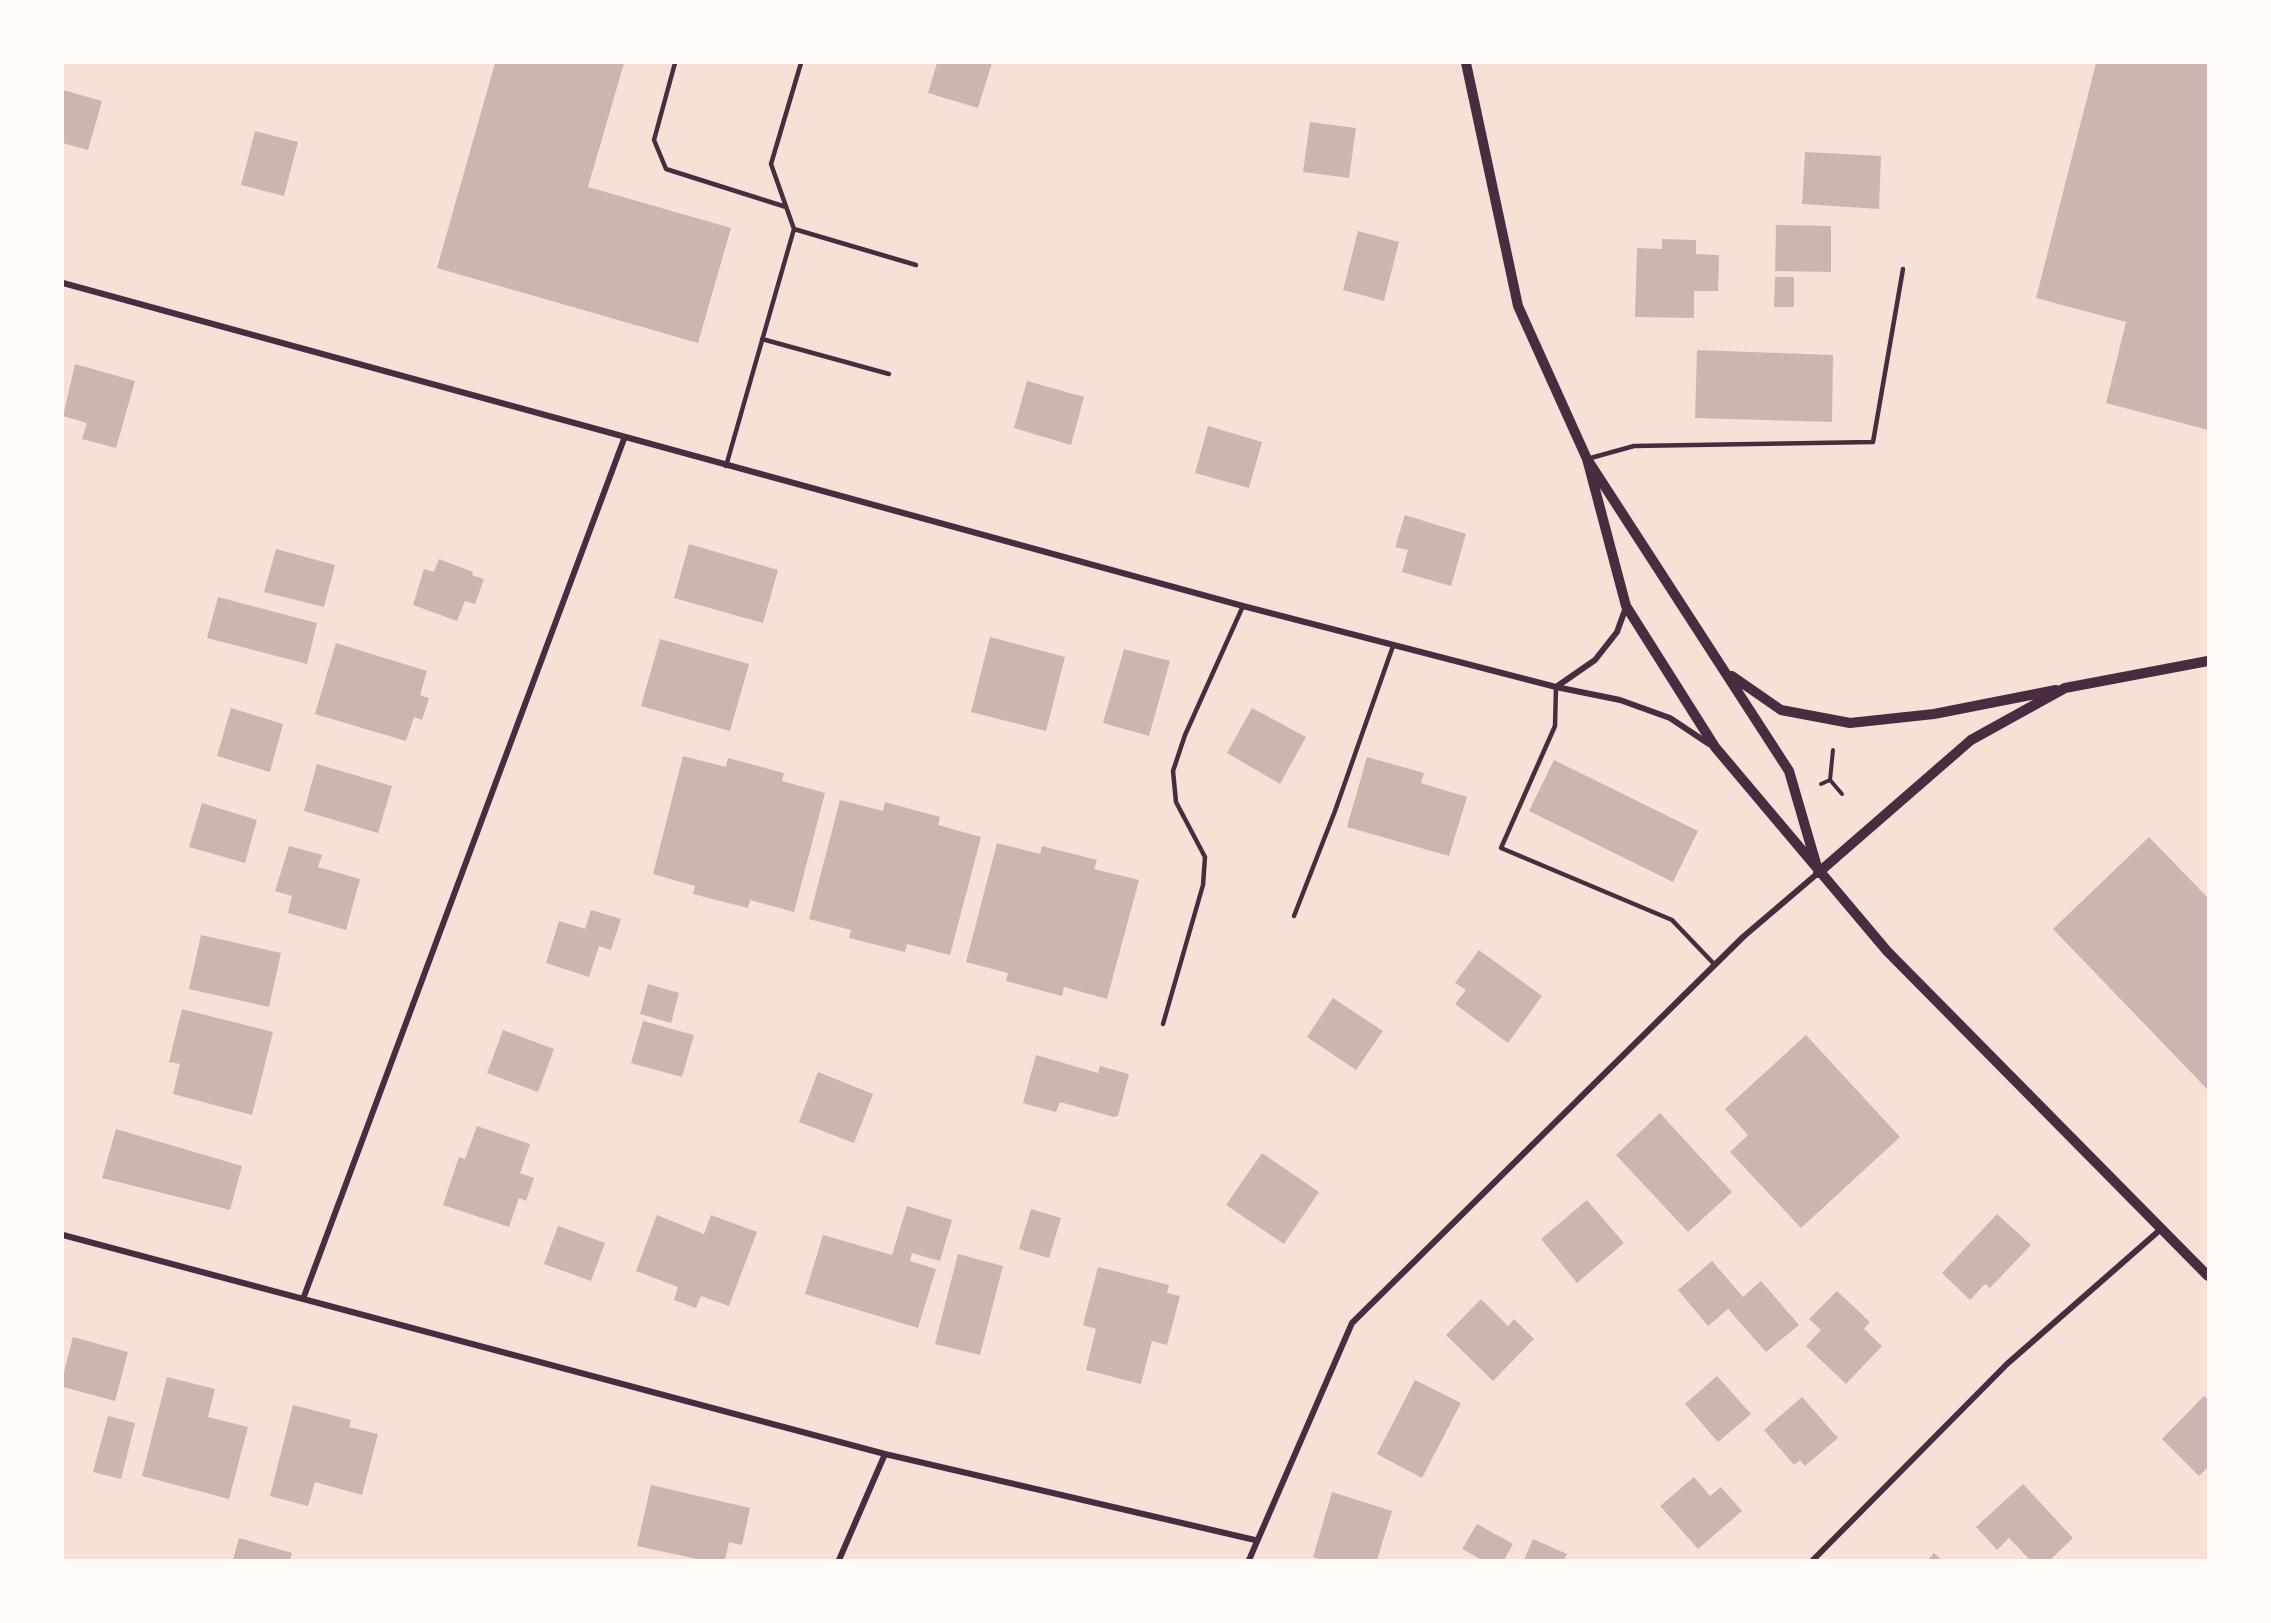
<!DOCTYPE html>
<html>
<head>
<meta charset="utf-8">
<style>
	body { margin:0 }
	#map { position:relative; width:2271px; height:1623px; overflow:hidden; background:#f7e1d7; font-family:"DejaVu Sans",sans-serif }
	canvas { display:block }
	.frame { position:absolute; inset:0; border:64px solid #fffaf5; pointer-events:none }
</style>
</head>
<body>
<div id="map">
<canvas width="2271" height="1623"></canvas>
<div class="frame"></div>
</div>
<script>
const ctx = document.querySelector('canvas').getContext('2d');
ctx.lineJoin = 'round';
function paint(path, color) { ctx.fillStyle = color; ctx.fill(path, 'evenodd'); }
const shape = rows => new Path2D(rows.map(r => 'M' + r).join(''));
function strokePath(path, color, width, dash) { ctx.strokeStyle = color; ctx.lineWidth = width; ctx.lineCap = dash ? 'butt' : 'round'; ctx.setLineDash(dash || []); ctx.stroke(path); }
const building = shape([
	[495,63,624,63,588,187,731,228,698,343,437,268],
	[937,63,992,63,978,108,928,93],
	[2096,63,2208,63,2208,430,2106,403,2126,322,2036,298],
	[63,90,102,101,88,150,63,143],
	[1310,122,1356,128,1349,178,1303,172],
	[255,131,298,142,284,196,241,185],
	[1805,152,1881,156,1879,209,1802,204],
	[1776,225,1831,226,1831,272,1775,271],
	[1358,231,1399,242,1384,301,1343,290],
	[1662,239,1696,240,1696,254,1719,255,1718,291,1694,291,1694,318,1635,317,1637,248,1662,249],
	[1775,277,1794,277,1794,307,1774,307],
	[1697,350,1833,355,1832,422,1695,418],
	[75,364,135,381,116,448,82,439,87,423,63,416],
	[1027,381,1084,397,1071,445,1014,428],
	[1208,426,1262,442,1249,488,1195,473],
	[1405,515,1466,534,1451,586,1402,572,1408,550,1395,547],
	[689,544,778,570,763,623,674,598],
	[276,549,335,565,324,607,264,592],
	[439,559,473,572,472,575,484,579,475,604,465,601,457,621,413,605,424,569,434,572],
	[218,597,317,623,307,664,207,638],
	[990,637,1065,657,1046,731,971,712],
	[660,639,749,664,730,731,641,706],
	[336,643,427,671,420,695,429,698,422,720,414,717,406,741,315,714],
	[1124,649,1170,661,1149,736,1103,723],
	[231,708,283,724,270,772,217,756],
	[1252,708,1306,737,1280,784,1227,753],
	[683,756,726,767,728,758,784,773,782,781,825,793,794,912,750,900,748,908,693,894,695,886,653,874],
	[1367,757,1424,773,1421,783,1467,797,1449,856,1347,827],
	[1554,760,1698,831,1673,882,1529,811],
	[317,764,392,786,378,833,304,811],
	[840,800,883,811,885,802,940,817,938,825,981,837,950,955,907,944,905,952,849,938,851,930,809,919],
	[202,803,257,820,245,863,189,847],
	[2149,837,2208,898,2208,1090,2053,929],
	[997,843,1040,854,1042,846,1097,860,1094,869,1139,880,1107,999,1064,987,1062,996,1006,981,1008,973,966,962],
	[289,846,322,855,318,867,360,879,346,930,288,913,292,896,275,891],
	[591,910,621,919,611,950,599,946,589,977,546,963,559,921,585,929],
	[201,935,281,953,269,1007,189,989],
	[1479,950,1542,996,1508,1043,1455,1004,1466,990,1455,983],
	[648,984,679,993,671,1023,640,1014],
	[1333,998,1383,1031,1356,1070,1307,1037],
	[182,1009,273,1032,252,1115,173,1094,180,1064,169,1062],
	[643,1021,694,1035,682,1077,631,1063],
	[503,1030,554,1049,538,1092,487,1073],
	[1806,1035,1900,1137,1801,1228,1730,1152,1748,1135,1725,1109],
	[1036,1055,1098,1073,1100,1066,1129,1074,1118,1116,1114,1117,1060,1102,1056,1112,1023,1103],
	[818,1072,873,1094,854,1143,799,1122],
	[1660,1113,1732,1192,1688,1232,1616,1155],
	[477,1126,530,1144,520,1173,534,1178,526,1201,519,1198,509,1227,443,1205,459,1157,465,1159],
	[116,1129,242,1166,230,1210,102,1178],
	[1262,1153,1319,1192,1284,1244,1226,1205],
	[1587,1200,1624,1243,1577,1283,1541,1239],
	[907,1206,952,1220,940,1261,912,1253,910,1261,936,1269,918,1328,805,1294,823,1235,892,1255],
	[1031,1209,1061,1218,1049,1258,1019,1249],
	[1997,1214,2031,1245,1990,1288,1985,1284,1970,1300,1942,1273],
	[657,1215,704,1234,711,1215,757,1232,729,1306,701,1296,696,1308,674,1300,678,1287,636,1271],
	[558,1226,605,1243,591,1281,544,1264],
	[958,1254,1003,1266,980,1355,935,1344],
	[1712,1261,1743,1297,1761,1281,1799,1325,1766,1352,1728,1309,1708,1326,1678,1290],
	[1098,1267,1169,1285,1167,1293,1180,1296,1167,1345,1152,1341,1141,1384,1086,1370,1096,1329,1083,1325],
	[1837,1291,1870,1322,1864,1329,1882,1346,1846,1384,1806,1346,1821,1330,1809,1319],
	[1481,1299,1508,1326,1514,1319,1534,1339,1493,1381,1446,1335],
	[73,1337,128,1352,115,1401,63,1387,63,1376],
	[1717,1376,1751,1414,1718,1442,1685,1404],
	[167,1377,215,1389,208,1417,248,1427,229,1499,142,1476],
	[1415,1380,1461,1403,1422,1478,1377,1454],
	[2204,1396,2208,1400,2208,1467,2199,1476,2162,1439],
	[1802,1397,1838,1438,1805,1466,1800,1460,1794,1465,1764,1430],
	[293,1405,351,1420,349,1427,378,1434,362,1495,315,1482,308,1506,270,1496],
	[108,1416,135,1423,121,1479,93,1472],
	[1694,1477,1710,1496,1721,1487,1742,1511,1698,1549,1660,1506],
	[2023,1484,2073,1538,2050,1560,2030,1560,2009,1538,1997,1550,1976,1527],
	[651,1485,750,1508,742,1545,729,1542,725,1560,702,1560,637,1546],
	[1332,1492,1392,1511,1377,1560,1321,1560,1313,1557],
	[1477,1524,1513,1544,1504,1560,1482,1560,1462,1549],
	[239,1538,292,1553,290,1560,233,1560],
	[1533,1539,1567,1554,1564,1560,1524,1560],
	[1934,1553,1942,1560,1928,1560]
]);
const path = shape([
	[1830,780,1842,794],
	[1821,784,1830,780,1833,750]
]);
const service = shape([
	[675,63,654,140,666,169,786,207],
	[794,229,916,265],
	[762,339,889,374],
	[1587,459,1634,446,1873,442,1903,269],
	[726,466,794,229,771,164,801,63],
	[1556,687,1555,726,1501,848,1672,920,1715,965],
	[1294,916,1335,811,1393,646],
	[1163,1024,1203,885,1205,857,1176,802,1173,771,1185,735,1243,606]
]);
const minor = shape([
	[63,283,1243,606,1556,687,1620,700,1670,718,1709,744],
	[1556,687,1595,660,1617,632,1626,607],
	[63,1235,885,1454,1255,1540],
	[303,1299,624,439],
	[839,1560,885,1454],
	[1249,1560,1352,1323,1743,937,1818,873],
	[1813,1560,2007,1364,2161,1229]
]);
const tertiary = shape([
	[1466,63,1518,306,1587,459,1789,771,1817,867],
	[1587,459,1626,606,1715,747,1887,951,2208,1276],
	[1732,676,1781,710,1850,723,1934,714,2056,690],
	[1818,873,1971,740,2065,688,2208,661]
]);
paint(building, '#ccb4b1');
strokePath(path, '#4a2c40', 4);
strokePath(service, '#4a2c40', 4.5);
strokePath(minor, '#4a2c40', 6);
strokePath(tertiary, '#4a2c40', 10);
</script>
</body>
</html>
